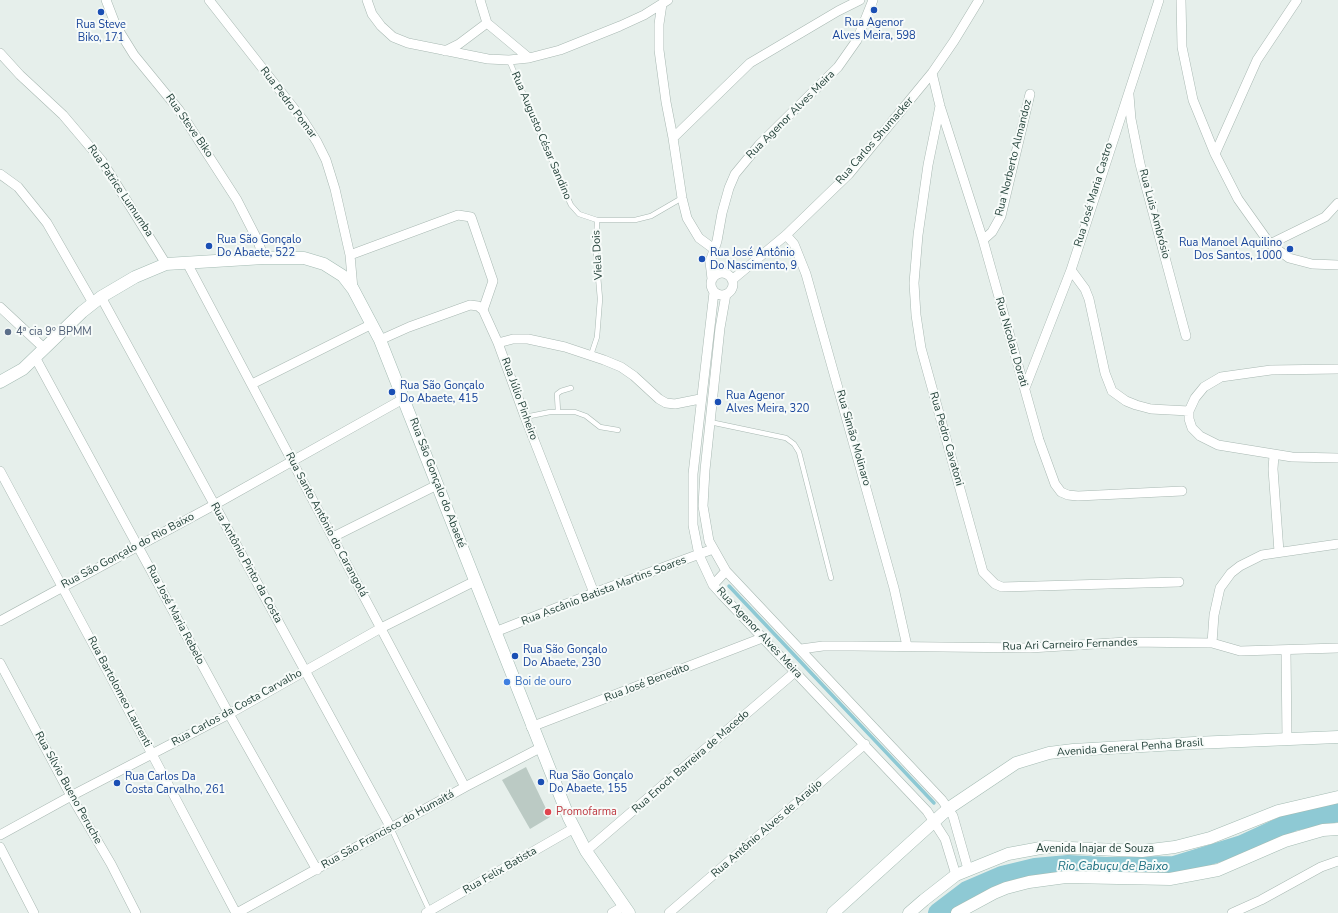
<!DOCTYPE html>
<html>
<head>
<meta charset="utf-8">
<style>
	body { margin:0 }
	canvas { display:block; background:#e6efeb }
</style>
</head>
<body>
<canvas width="1338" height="913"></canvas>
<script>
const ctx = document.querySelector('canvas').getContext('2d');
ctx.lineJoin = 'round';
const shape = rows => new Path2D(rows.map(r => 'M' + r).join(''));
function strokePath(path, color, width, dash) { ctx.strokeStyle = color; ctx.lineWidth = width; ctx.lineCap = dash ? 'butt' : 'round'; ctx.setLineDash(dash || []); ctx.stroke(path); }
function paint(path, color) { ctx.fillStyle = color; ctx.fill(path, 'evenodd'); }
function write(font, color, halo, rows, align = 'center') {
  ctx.font = font + ' "Nunito Sans",sans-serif'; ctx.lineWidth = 4; ctx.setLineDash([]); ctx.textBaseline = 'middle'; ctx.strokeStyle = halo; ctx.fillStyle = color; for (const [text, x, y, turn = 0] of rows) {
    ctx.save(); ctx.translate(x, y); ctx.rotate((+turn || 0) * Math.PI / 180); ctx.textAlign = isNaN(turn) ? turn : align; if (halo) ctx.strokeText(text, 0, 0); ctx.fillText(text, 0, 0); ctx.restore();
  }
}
const stream = shape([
	[729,586,934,803]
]);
const river = shape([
	[938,913,967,891,1002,876,1035,868,1068,865,1106,867,1174,866,1242,845,1294,821,1338,812]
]);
const building = shape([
	[526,767,550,817,530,829,502,780]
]);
const lane = shape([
	[509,60,565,192,571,205,579,214,597,220,635,220,651,216,682,198],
	[591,355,597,337,600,299,596,253,597,220],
	[558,412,557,394,561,391,571,388],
	[525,417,550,412,575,412,586,416,600,427,618,430],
	[710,422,786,438,794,444,799,452,831,578],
	[391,828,430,912]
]);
const street = shape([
	[106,0,116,26,134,55,179,110,237,200,257,239,264,258],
	[209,0,303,120,317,142,326,160,335,189,350,255,353,289],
	[367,0,372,14,381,26,393,37,408,43,488,59,509,60,529,58,560,50,620,26,644,15,668,0],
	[480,0,487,23,529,58],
	[1181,0,1182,47,1193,100,1215,154,1238,199,1270,244,1289,258,1312,264,1338,265],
	[662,4,659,24,659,50,666,102,673,138],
	[445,51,459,44,487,23],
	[0,53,20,75,63,115,102,161,166,264],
	[932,73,940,106,983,240,1039,440,1055,484,1061,492,1068,495,1078,496,1182,491],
	[1129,95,1131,119,1140,164,1186,336],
	[940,106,928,165,918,235,914,283,916,315,921,348,983,572,995,584,1002,587,1179,582],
	[1215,154,1257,60,1297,0],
	[0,174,18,187,47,223,93,303],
	[786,235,794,244,806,274,894,588,907,646],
	[983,240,992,232,1001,216,1030,94],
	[1270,244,1325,217,1338,203],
	[714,249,699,238,687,218,682,198,673,138,750,63,838,11,860,0],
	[350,255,458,215,471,217,493,281,483,310],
	[187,263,465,787],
	[1071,270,1085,289,1089,299,1105,373,1112,391,1126,401,1136,405,1151,409,1189,411],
	'711 284a11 11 0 1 1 22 0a11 11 0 1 1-22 0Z',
	[712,279,710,262,717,241,722,213,729,188,735,174,759,145,838,67,857,40,873,0],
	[732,280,786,235,849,174,932,73,954,41,979,0],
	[714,292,693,474,693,525,699,555,713,585,722,595,927,811,945,839,956,875],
	[726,294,720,328,705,470,703,506,709,541,726,571,942,800,953,816,968,869],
	[101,297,391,828],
	[0,307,45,349],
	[380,340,409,327,470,305,478,306,483,310,498,343,525,417,594,593],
	[498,343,513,339,528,339,565,347,604,360,621,367,634,376,659,399,666,403,675,404,700,399],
	[36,359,229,714,317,870],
	[1338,369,1271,370,1221,377,1204,387,1195,398,1189,411,1189,419,1192,428,1200,436,1218,445,1292,457,1338,458],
	[252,384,372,324],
	[1025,388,1071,270,1159,0],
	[1274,455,1273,469,1279,552],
	[0,471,152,754,236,913],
	[333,537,437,485],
	[713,585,726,571],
	[0,621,214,505,403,399],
	[495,632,594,593,713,549],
	[1212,643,1214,615,1220,588,1231,573,1240,566,1262,555,1338,544],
	[801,649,823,646,853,646,1030,648,1127,642,1212,643,1240,651,1338,648],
	[1286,651,1287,740],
	[0,663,71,796,111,864,136,913],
	[531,727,762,638],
	[0,835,71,796,229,714,381,628,475,581],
	[0,847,34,913],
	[586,851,795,672],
	[237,913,465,787,540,748],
	[426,913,574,828],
	[612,913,624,906],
	[669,913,865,744],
	[1232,913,1261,900,1321,867,1338,861]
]);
const secondary = shape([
	[0,382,23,369,82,312,101,297,135,277,166,264,264,258,304,258,324,264,343,276,353,289,380,340,569,818,586,851,629,913],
	[833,913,949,808,1016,763,1049,753,1073,750,1194,743,1338,737],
	[909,913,924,900,956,875,1008,854,1046,847,1142,851,1175,847,1210,838,1278,811,1338,797],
	[957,913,994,893,1006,888,1029,882,1066,877,1170,879,1218,870,1285,841,1323,830,1338,829]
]);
const markers = [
	[874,10,4,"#1a4fb4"],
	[101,12,4,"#1a4fb4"],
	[209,246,4,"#1a4fb4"],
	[1290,249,4,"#1a4fb4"],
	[702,259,4,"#1a4fb4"],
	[8,332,4,"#5c6f8a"],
	[392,392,4,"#1a4fb4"],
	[718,402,4,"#1a4fb4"],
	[515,656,4,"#1a4fb4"],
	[507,682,4,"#3f7fe0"],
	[541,782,4,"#1a4fb4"],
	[117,783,4,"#1a4fb4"],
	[548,812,4,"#e0444e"]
];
const transitNames = [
	["Rua Agenor",874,23,"center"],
	["Alves Meira, 598",874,36,"center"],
	["Rua Steve",101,25,"center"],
	["Biko, 171",101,38,"center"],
	["Rua São Gonçalo",217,240],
	["Do Abaete, 522",217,253],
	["Rua Manoel Aquilino",1282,243,"right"],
	["Dos Santos, 1000",1282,256,"right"],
	["Rua José Antônio",710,253],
	["Do Nascimento, 9",710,266],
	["Rua São Gonçalo",400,386],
	["Do Abaete, 415",400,399],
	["Rua Agenor",726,396],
	["Alves Meira, 320",726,409],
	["Rua São Gonçalo",523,650],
	["Do Abaete, 230",523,663],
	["Rua São Gonçalo",549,776],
	["Do Abaete, 155",549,789],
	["Rua Carlos Da",125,777],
	["Costa Carvalho, 261",125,790]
];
const streetNames = [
	["Rua Pedro Pomar",288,103,53],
	["Rua Agenor Alves Meira",791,115,-45],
	["Rua Steve Biko",189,126,55],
	["Rua Augusto César Sandino",541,136,67],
	["Rua Carlos Shumacker",875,141,-49],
	["Rua Norberto Almandoz",1014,158,-76],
	["Rua Patrice Lumumba",120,191,56],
	["Rua José Maria Castro",1094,195,-73],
	["Rua Luis Ambrósio",1154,214,75],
	["Viela Dois",598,255,-93],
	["Rua Nicolau Dorati",1011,342,74],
	["Rua Júlio Pinheiro",519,399,70],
	["Rua Simão Molinaro",853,438,74],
	["Rua Pedro Cavatoni",946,439,74],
	["Rua São Gonçalo do Abaeté",437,483,69],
	["Rua Santo Antônio do Carangolá",326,525,62],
	["Rua São Gonçalo do Rio Baixo",128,551,-28],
	["Rua Antônio Pinto da Costa",246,563,61],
	["Rua Ascânio Batista Martins Soares",604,591,-21],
	["Rua José Maria Rebelo",175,615,62],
	["Rua Agenor Alves Meira",759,633,47],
	["Rua Ari Carneiro Fernandes",1070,645,-2],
	["Rua José Benedito",647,683,-21],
	["Rua Bartolomeo Laurenti",119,692,62],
	["Rua Carlos da Costa Carvalho",237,708,-29],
	["Avenida General Penha Brasil",1130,748,-4],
	["Rua Enoch Barreira de Macedo",691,762,-41],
	["Rua Sílvio Bueno Peruche",68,788,61],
	["Rua Antônio Alves de Araújo",767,829,-41],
	["Rua São Francisco do Humaitá",388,830,-29],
	["Avenida Inajar de Souza",1095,849],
	["Rua Felix Batista",500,871,-30]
];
const serviceNames = [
	["4ª cia 9º BPMM",16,332]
];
const shopNames = [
	["Boi de ouro",515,682]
];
const healthNames = [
	["Promofarma",556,812]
];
const waterNames = [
	["Rio Cabuçu de Baixo",1113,867]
];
strokePath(stream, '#8ec9d4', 3.5);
strokePath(river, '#8ec9d4', 20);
paint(building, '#bbcac4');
strokePath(lane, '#a8b8b2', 5.5);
strokePath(street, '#a8b8b2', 10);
strokePath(secondary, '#a4bbb3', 13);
strokePath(lane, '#fff', 4.5);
strokePath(street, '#fff', 9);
strokePath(secondary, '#fff', 12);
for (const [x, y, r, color] of markers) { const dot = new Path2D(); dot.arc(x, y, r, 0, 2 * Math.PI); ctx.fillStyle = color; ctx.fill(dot); strokePath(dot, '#f7fbf9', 1.5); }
write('11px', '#164399', '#f7fbf9', transitNames, 'left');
write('11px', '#24423a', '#f7fbf9', streetNames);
write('11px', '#4e5e75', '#f7fbf9', serviceNames, 'left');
write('11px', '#366cbe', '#f7fbf9', shopNames, 'left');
write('11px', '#be3a42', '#f7fbf9', healthNames, 'left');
write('italic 12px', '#1c6f80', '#f7fbf9', waterNames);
</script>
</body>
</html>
